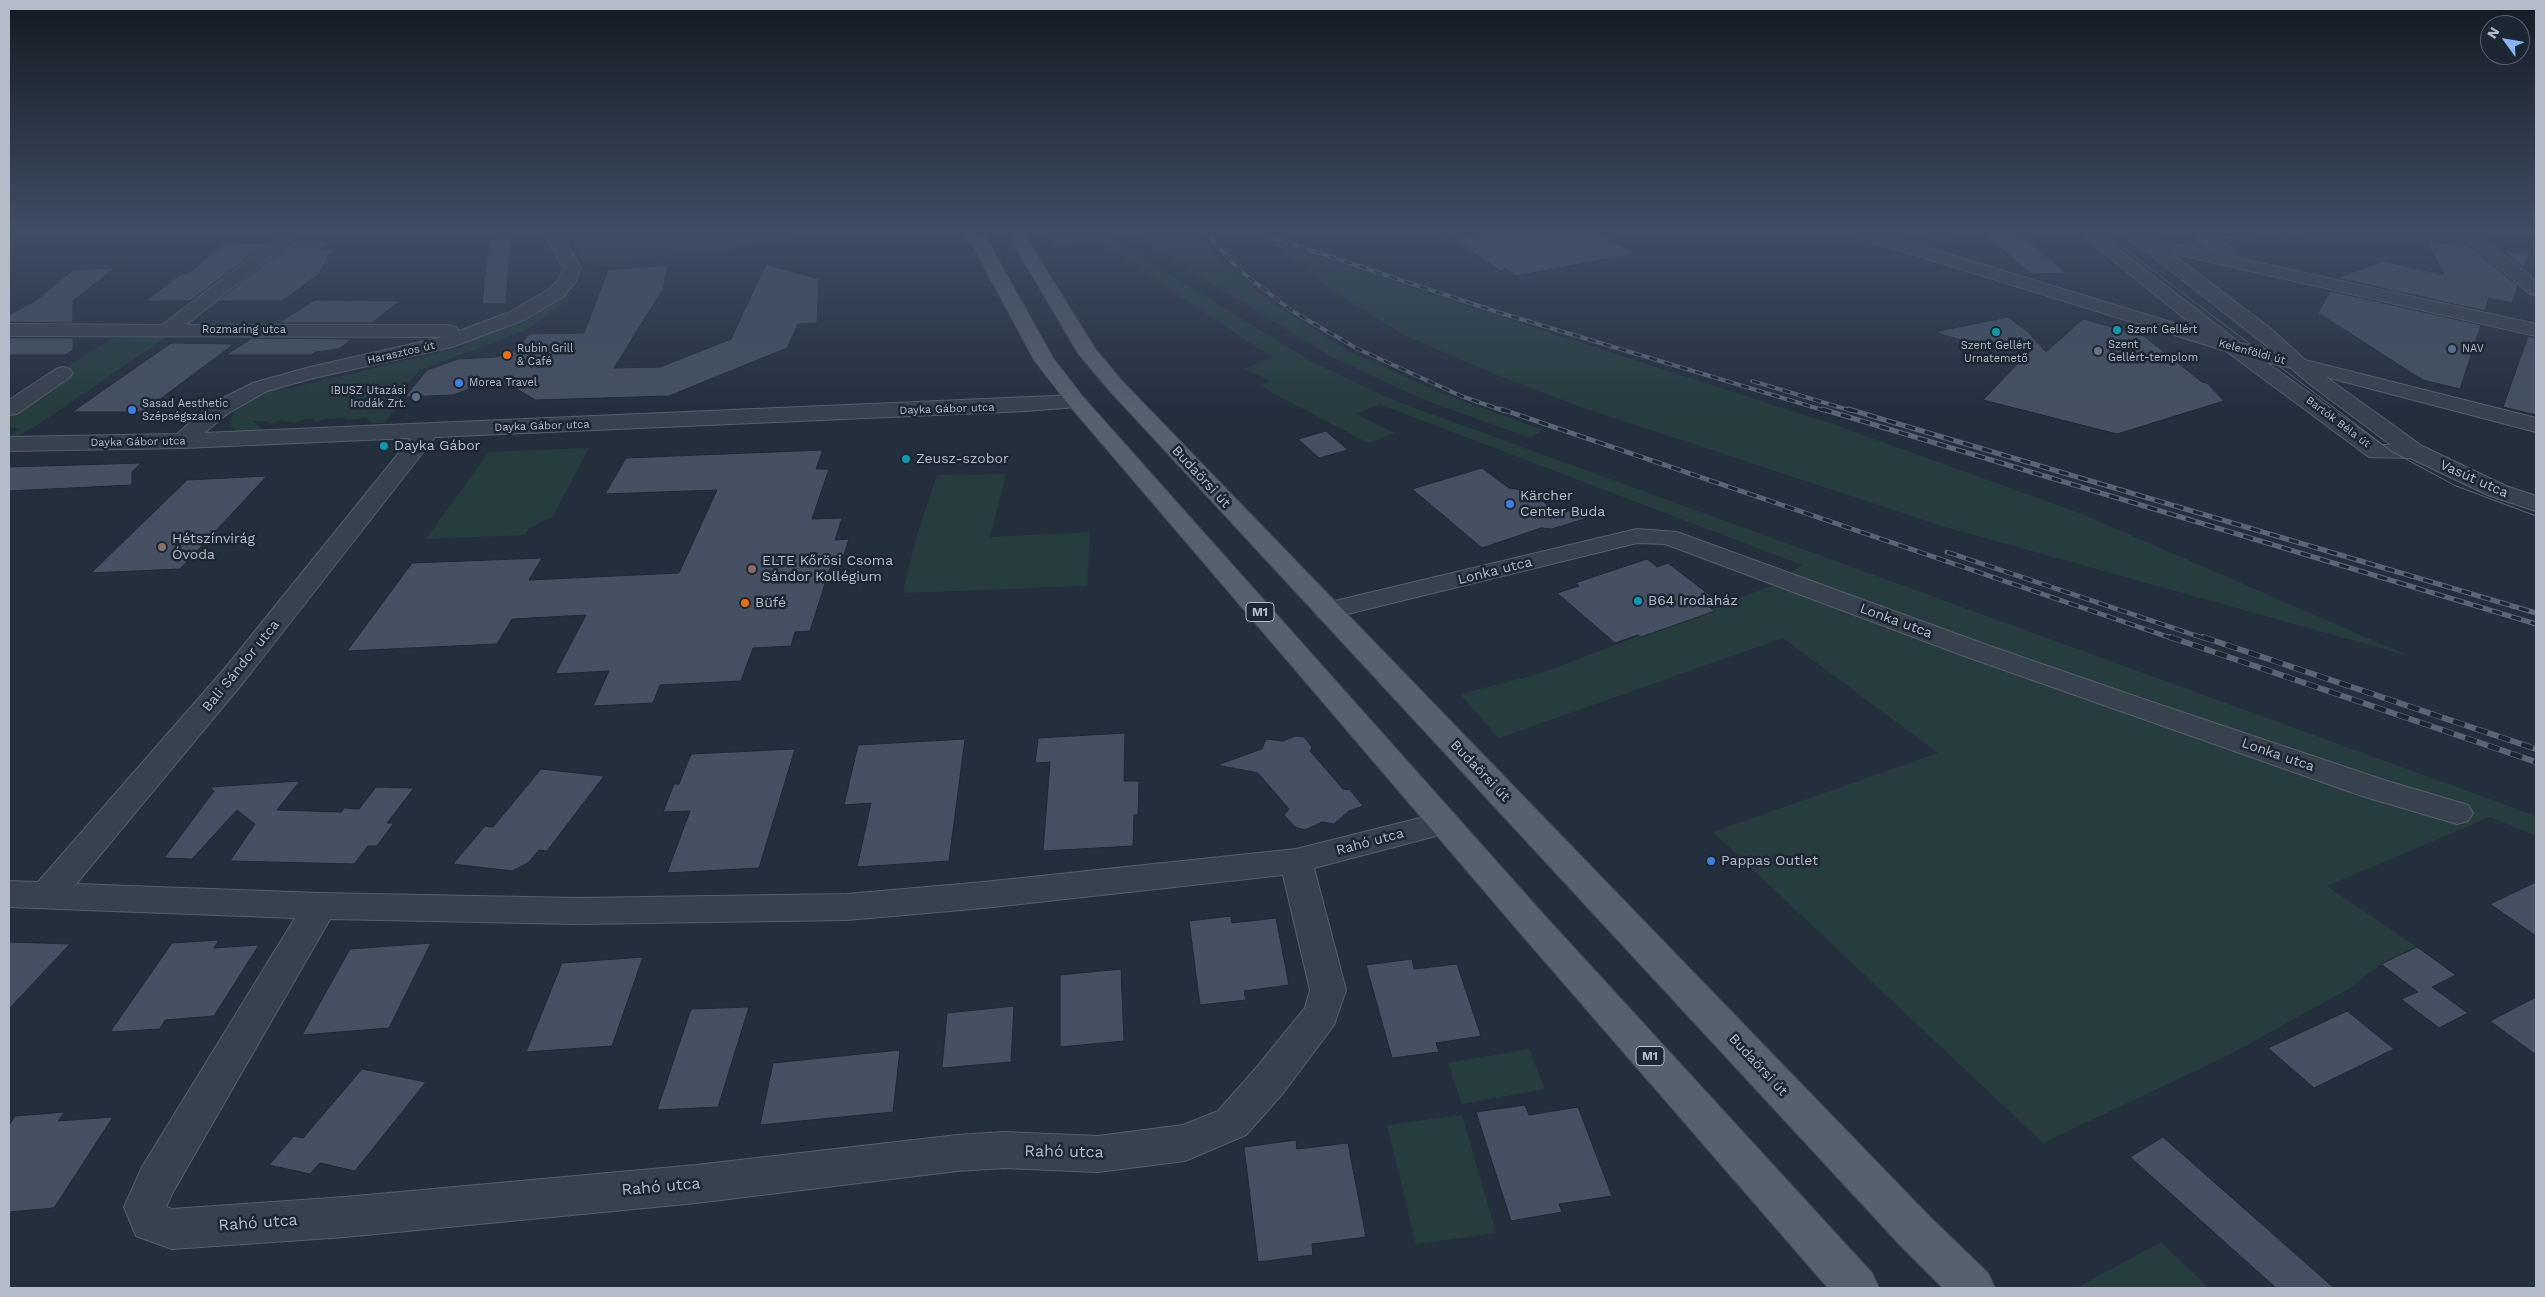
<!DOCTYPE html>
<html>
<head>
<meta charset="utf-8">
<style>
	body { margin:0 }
	#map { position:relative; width:2545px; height:1297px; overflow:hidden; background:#242f3e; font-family:"Work Sans",sans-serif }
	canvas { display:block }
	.frame { position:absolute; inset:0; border:10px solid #b4bcc9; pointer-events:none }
	.north { position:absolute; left:2480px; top:15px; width:50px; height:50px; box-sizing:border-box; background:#1d2633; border:1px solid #59626f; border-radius:50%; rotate:302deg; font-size:14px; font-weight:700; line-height:20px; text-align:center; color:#b4bcc9 }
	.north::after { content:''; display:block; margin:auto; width:18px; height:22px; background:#8ab4f8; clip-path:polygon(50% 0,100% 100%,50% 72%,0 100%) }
</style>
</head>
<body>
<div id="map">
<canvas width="2545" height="1297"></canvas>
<div class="frame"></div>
<div class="north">N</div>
</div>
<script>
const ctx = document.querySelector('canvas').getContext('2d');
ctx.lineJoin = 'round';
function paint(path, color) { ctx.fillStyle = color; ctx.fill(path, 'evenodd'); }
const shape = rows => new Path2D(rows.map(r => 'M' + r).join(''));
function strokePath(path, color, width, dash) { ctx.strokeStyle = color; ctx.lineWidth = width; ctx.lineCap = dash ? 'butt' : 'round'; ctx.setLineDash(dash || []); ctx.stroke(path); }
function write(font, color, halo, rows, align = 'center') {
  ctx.font = font + ' "Work Sans",sans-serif'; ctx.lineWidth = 5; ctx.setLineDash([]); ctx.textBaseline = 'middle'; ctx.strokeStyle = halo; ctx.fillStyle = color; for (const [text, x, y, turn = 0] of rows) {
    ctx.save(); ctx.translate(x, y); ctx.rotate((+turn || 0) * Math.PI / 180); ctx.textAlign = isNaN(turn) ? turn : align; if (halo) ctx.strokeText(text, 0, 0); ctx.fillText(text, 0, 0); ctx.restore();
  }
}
const green = shape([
	[562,231,853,231,594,268,583,265,578,250],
	[1042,231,1099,231,1312,362,1393,400,2536,816,2536,836,2490,817,2327,886,2417,947,2381,964,2350,988,2229,1055,2043,1143,1713,832,1938,753,1783,638,1499,738,1460,694,1539,674,1771,586,1802,565,1379,404,1356,414,1395,433,1368,443,1258,385,1271,381,1244,369,1271,357,1098,241,1054,248],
	[1126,231,1197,231,1213,251,1260,294,1348,351,1444,394,1543,430,1530,438,1427,401,1330,356],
	[1903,231,1970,231,1946,244],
	[1276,244,1838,426,2082,514,2409,656,1942,526,1581,407,1494,374,1402,334,1331,290],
	[572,291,566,302,526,330,420,370,396,396,402,402,384,423,372,423,366,418,347,420,344,418,324,419,316,422,314,419,302,420,294,423,282,420,270,424,266,421,253,421,264,431,240,432,230,427,231,417,236,409,253,396,274,388,279,388,279,391,462,347,473,340,525,319],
	[119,334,169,335,36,426,17,436,11,435,21,429,9,427,9,412,63,376,54,375],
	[589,448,553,516,529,528,525,535,426,539,489,452],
	[1006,474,990,537,1090,532,1087,586,903,593,916,538,937,475],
	[1529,1049,1545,1089,1462,1104,1448,1063],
	[1462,1115,1496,1233,1416,1244,1387,1125],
	[2161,1242,2209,1288,2076,1288]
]);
const building = shape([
	[1488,231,1597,231,1634,254,1515,276,1506,269,1500,271,1453,238,1488,231],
	[1982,231,2017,231,2066,273,2031,274,1982,231],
	[511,238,506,304,482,304,489,241,511,238],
	[332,241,322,250,332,249,319,274,282,301,218,301,292,242,332,241],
	[2427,241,2470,246,2518,286,2512,303,2489,298,2485,311,2337,278,2383,261,2444,275,2427,241],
	[267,243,190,301,146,301,181,274,187,274,224,244,267,243],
	[2502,250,2529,254,2524,268,2502,250],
	[766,264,819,279,817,323,798,324,787,348,669,396,535,400,499,378,453,395,405,397,427,370,458,359,496,357,516,350,529,334,584,333,608,270,668,265,663,289,614,368,660,367,731,339,766,264],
	[115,268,73,301,73,323,9,322,9,315,35,301,73,270,115,268],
	[2330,291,2481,325,2460,389,2423,380,2318,313,2330,291],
	[315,300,400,301,372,323,278,323,315,300],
	[2008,317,2028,332,2046,352,2083,319,2144,336,2202,382,2207,383,2224,401,2117,434,1983,400,2029,352,1985,347,1934,332,2008,317],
	[2528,336,2536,338,2536,415,2503,407,2528,336],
	[9,338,73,338,73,350,65,355,9,355,9,338],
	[252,338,352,339,339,349,316,352,311,355,226,355,252,338],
	[171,343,234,344,143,412,72,412,171,343],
	[1326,431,1348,450,1319,458,1298,439,1326,431],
	[823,450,816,469,829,469,812,519,842,518,835,540,849,539,842,561,832,562,810,631,795,632,791,646,753,648,741,681,660,685,653,703,593,706,609,671,555,674,586,615,512,619,497,644,347,651,412,563,542,558,529,580,679,573,717,490,605,494,626,458,823,450],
	[141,463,132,472,132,485,9,491,9,467,141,463],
	[1482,468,1509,488,1529,491,1551,508,1597,515,1552,529,1541,528,1482,548,1412,489,1482,468],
	[267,476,180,569,91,573,187,480,267,476],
	[1647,559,1657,567,1668,563,1715,599,1704,603,1715,611,1641,637,1638,635,1615,643,1557,593,1579,586,1575,583,1647,559],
	[1125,733,1124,781,1139,781,1138,815,1134,815,1133,846,1043,851,1050,762,1035,763,1038,738,1125,733],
	[1295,736,1304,737,1312,747,1310,751,1343,789,1350,790,1363,806,1349,811,1334,824,1322,822,1305,830,1295,827,1284,815,1289,809,1258,773,1217,765,1262,749,1266,739,1283,741,1295,736],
	[965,739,949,861,857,867,871,803,844,805,858,745,965,739],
	[795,749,759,868,667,873,690,811,663,812,674,784,679,784,691,754,795,749],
	[541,769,604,776,547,851,539,850,528,863,512,871,453,864,485,826,493,827,541,769],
	[300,781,277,810,341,812,344,808,359,809,376,787,414,788,387,823,394,823,377,846,368,846,354,864,230,861,255,824,237,810,192,859,164,858,214,791,210,787,300,781],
	[2536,882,2536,936,2490,904,2536,882],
	[1231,916,1232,923,1276,918,1289,985,1244,991,1246,1000,1200,1005,1189,921,1231,916],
	[219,940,214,948,259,945,214,1016,165,1020,160,1029,110,1032,172,943,219,940],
	[9,942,70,944,9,1009,9,942],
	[431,943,389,1028,302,1035,350,949,431,943],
	[2417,947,2456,975,2432,987,2468,1013,2439,1028,2401,999,2418,992,2381,964,2417,947],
	[643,957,612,1046,526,1052,562,963,643,957],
	[1412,959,1414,969,1457,964,1481,1036,1436,1043,1439,1052,1392,1058,1366,965,1412,959],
	[1121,969,1124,1041,1060,1047,1060,975,1121,969],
	[2536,997,2536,1055,2490,1021,2536,997],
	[1014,1006,1011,1062,942,1068,947,1013,1014,1006],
	[749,1007,718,1107,657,1110,691,1009,749,1007],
	[2347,1011,2394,1049,2314,1088,2268,1048,2347,1011],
	[900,1050,893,1112,760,1125,773,1063,900,1050],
	[362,1069,426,1082,355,1171,320,1163,310,1174,269,1165,294,1136,303,1138,362,1069],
	[1525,1105,1529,1115,1578,1107,1612,1196,1559,1204,1562,1212,1511,1221,1476,1112,1525,1105],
	[65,1112,58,1121,113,1117,54,1208,9,1212,9,1125,15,1116,65,1112],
	[2163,1137,2334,1288,2276,1288,2130,1157,2163,1137],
	[1296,1140,1297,1149,1348,1143,1366,1237,1312,1244,1313,1255,1258,1262,1244,1147,1296,1140]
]);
const minor = shape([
	[285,231,303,231,186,325,449,325,456,327,459,331,510,312,549,289,559,279,563,268,543,231,559,231,581,268,576,281,563,297,524,320,452,347,314,378,267,391,227,414,204,433,1076,395,1083,397,1087,401,1083,405,1076,407,1026,411,435,437,246,679,76,884,320,893,578,898,847,894,984,882,1296,849,1444,812,1455,815,1460,823,1455,831,1314,868,1346,990,1334,1025,1284,1092,1246,1135,1185,1161,1098,1172,1004,1168,957,1171,696,1203,345,1237,172,1249,136,1236,124,1207,142,1167,295,918,9,907,9,881,38,882,226,667,411,438,183,448,9,451,9,437,177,434,211,404,253,383,310,367,443,337,9,336,9,324,162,325,285,231],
	[1283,875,1310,990,1305,1008,1256,1068,1218,1111,1183,1125,1098,1136,1004,1132,957,1135,696,1165,345,1197,172,1209,166,1207,173,1192,330,919,578,924,847,920,984,908,1283,875],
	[1438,231,1460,231,1458,235,1446,237,1440,236,1438,231],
	[1848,231,1873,231,2200,331,2077,231,2095,231,2240,343,2273,351,2151,255,2116,231,2136,231,2150,240,2213,252,2197,239,2195,235,2196,231,2476,231,2536,281,2536,295,2530,294,2465,239,2214,237,2233,249,2236,253,2233,257,2536,324,2536,336,2171,253,2270,328,2305,360,2536,418,2536,432,2326,377,2422,446,2506,486,2536,496,2536,511,2490,496,2410,458,2369,457,2226,351,1850,235,1848,231],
	[2266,362,2291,368,2307,382,2391,445,2382,445,2266,362],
	[63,367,70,369,73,373,70,377,17,414,9,415,9,400,56,369,63,367],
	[1637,529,1677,532,1987,645,2149,701,2384,780,2468,805,2473,813,2468,821,2457,824,2362,796,1967,657,1665,544,1637,543,1327,619,1318,617,1314,611,1318,605,1637,529]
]);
const major = shape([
	[963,231,980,231,986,238,1053,358,1083,397,1545,916,1872,1273,1879,1288,1828,1288,1521,934,1069,405,1034,360,972,244,963,231],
	[1006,231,1022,231,1096,350,1122,381,1929,1216,1988,1273,1995,1288,1943,1288,1899,1244,1108,389,1078,353,1006,231]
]);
const tram = shape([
	[2101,231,2391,451,2456,486,2536,516]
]);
const railFar2 = shape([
	[1204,231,1239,270,1292,311,1356,348,1461,396,1504,411],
	[1253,231,1494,311,1826,411],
	[1752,381,1852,411]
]);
const railFar1 = shape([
	[1501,409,2174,639],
	[1822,409,2536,624],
	[1848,409,2536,613],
	[1947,552,2206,639]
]);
const rail = shape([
	[2170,637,2536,762],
	[2203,637,2536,749]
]);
const markers = [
	[2117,330,5,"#0f9aa8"],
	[1996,332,5,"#0f9aa8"],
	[2452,349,5,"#5c6f8a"],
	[2098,351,5,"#6b7280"],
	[507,355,5,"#e8710a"],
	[459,383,5,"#3f7fe0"],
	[416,397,5,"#5c6f8a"],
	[132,410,5,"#3f7fe0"],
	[384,446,5,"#0f9aa8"],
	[906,459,5,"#0f9aa8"],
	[1510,504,5,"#3f7fe0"],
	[162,547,5,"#8d6e63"],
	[752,569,5,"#8d6e63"],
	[1638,601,5,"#0f9aa8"],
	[745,603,5,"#e8710a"],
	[1711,861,5,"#3f7fe0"]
];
const farStreetnames = [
	["Rozmaring utca",244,330],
	["Kelenföldi út",2252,352,15],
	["Harasztos út",401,353,-13],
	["Dayka Gábor utca",947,409,-2],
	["Bartók Béla út",2338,422,37],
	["Dayka Gábor utca",542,426,-2],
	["Dayka Gábor utca",138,442,-1]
];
const farPoinames = [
	["Szent Gellért",2127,330],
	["Szent",2108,345],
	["Gellért-templom",2108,358],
	["Szent Gellért",1996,346,"center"],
	["Urnatemető",1996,359,"center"],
	["Rubin Grill",517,349],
	["& Café",517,362],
	["NAV",2462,349],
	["Morea Travel",469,383],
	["IBUSZ Utazási",406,391,"right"],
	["Irodák Zrt.",406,404,"right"],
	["Sasad Aesthetic",142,404],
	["Szépségszalon",142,417]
];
const shields = [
	[1260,612,28],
	[1650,1056,28]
];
const shieldNames = [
	["M1",1260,612],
	["M1",1650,1056]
];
const poiNames = [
	["Dayka Gábor",394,446],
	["Zeusz-szobor",916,459],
	["Kärcher",1520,496],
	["Center Buda",1520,512],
	["Hétszínvirág",172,539],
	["Óvoda",172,555],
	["ELTE Kőrösi Csoma",762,561],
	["Sándor Kollégium",762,577],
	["B64 Irodaház",1648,601],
	["Büfé",755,603],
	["Pappas Outlet",1721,861]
];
const streetNames = [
	["Budaörsi út",1201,477,47],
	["Vasút utca",2474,479,24],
	["Lonka utca",1495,571,-14],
	["Lonka utca",1896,621,20],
	["Bali Sándor utca",241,666,-51],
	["Lonka utca",2278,755,19],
	["Budaörsi út",1480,771,46],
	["Rahó utca",1370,842,-15],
	["Budaörsi út",1758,1065,47]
];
const nearStreetnames = [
	["Rahó utca",1064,1152,1],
	["Rahó utca",661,1187,-5],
	["Rahó utca",258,1223,-4]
];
paint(green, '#263c3f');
paint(building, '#455162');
strokePath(building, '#1f2835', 1);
strokePath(minor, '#565f6c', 2);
strokePath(major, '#414a57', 2);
paint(minor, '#38414e');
paint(major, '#56606e');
strokePath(tram, '#5a6575', 1);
strokePath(railFar2, '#5a6575', 4);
strokePath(railFar1, '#5a6575', 5);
strokePath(rail, '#5a6575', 6);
strokePath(railFar2, '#1d2633', 2.5, [8]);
strokePath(railFar1, '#1d2633', 3, [10]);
strokePath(rail, '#1d2633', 4.5, [12]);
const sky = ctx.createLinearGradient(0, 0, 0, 412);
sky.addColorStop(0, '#141a22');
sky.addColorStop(0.56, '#3f4d63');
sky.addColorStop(1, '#3f4d6300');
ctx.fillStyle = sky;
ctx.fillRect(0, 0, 2545, 412);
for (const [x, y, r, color] of markers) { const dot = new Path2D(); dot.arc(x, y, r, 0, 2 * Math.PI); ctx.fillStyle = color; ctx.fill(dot); strokePath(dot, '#1d2633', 2); }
write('11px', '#b4bcc9', '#1d2633', farStreetnames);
write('11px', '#b4bcc9', '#1d2633', farPoinames, 'left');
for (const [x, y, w] of shields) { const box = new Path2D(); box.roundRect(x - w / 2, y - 9.5, w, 19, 4); ctx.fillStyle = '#1d2633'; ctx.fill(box); strokePath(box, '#b4bcc9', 1); }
write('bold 12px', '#b4bcc9', null, shieldNames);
write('14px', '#b4bcc9', '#1d2633', poiNames, 'left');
write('14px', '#b4bcc9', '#1d2633', streetNames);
write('16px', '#b4bcc9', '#1d2633', nearStreetnames);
</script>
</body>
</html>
